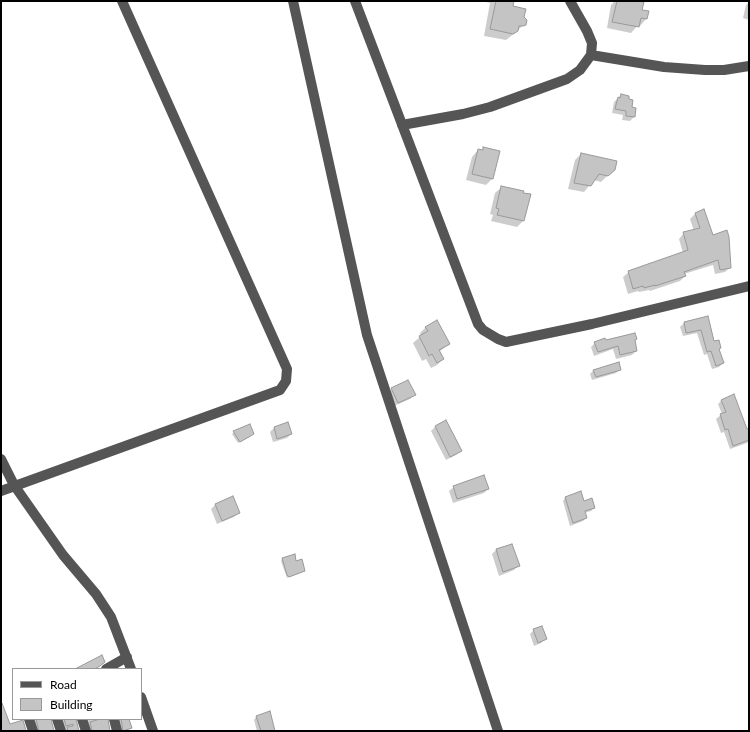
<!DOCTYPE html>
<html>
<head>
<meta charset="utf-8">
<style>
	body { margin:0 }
	#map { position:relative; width:750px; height:732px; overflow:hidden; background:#fff; font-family:Lato,sans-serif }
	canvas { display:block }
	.frame { position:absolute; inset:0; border:2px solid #000; pointer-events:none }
	.legend { position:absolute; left:12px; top:668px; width:130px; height:52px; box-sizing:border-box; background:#fff; border:1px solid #999; margin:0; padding:5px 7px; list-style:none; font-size:12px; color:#000 }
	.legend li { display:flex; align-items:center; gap:8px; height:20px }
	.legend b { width:20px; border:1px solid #999 }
</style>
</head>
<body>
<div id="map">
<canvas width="750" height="732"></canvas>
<div class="frame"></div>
<ul class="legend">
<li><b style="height:5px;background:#555"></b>Road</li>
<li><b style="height:11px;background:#c4c4c4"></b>Building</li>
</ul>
</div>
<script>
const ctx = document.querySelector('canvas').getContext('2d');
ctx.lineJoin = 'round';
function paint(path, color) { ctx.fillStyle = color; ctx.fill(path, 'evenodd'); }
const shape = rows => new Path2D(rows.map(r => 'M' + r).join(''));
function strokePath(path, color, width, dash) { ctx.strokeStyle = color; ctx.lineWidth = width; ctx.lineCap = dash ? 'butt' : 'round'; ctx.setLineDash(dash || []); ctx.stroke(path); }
const shadow = shape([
	[482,1,513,1,511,7,523,17,526,22,516,32,506,40,484,36,490,3],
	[615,1,632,1,641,11,648,12,646,19,640,26,638,25,631,33,607,28,611,5],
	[749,2,749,20,743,18,746,5],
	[621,95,631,108,634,117,630,121,622,120,623,115,612,113,614,102],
	[484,148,492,179,486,185,466,180,472,157,478,150,481,151],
	[581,154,614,169,601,182,594,180,584,192,568,189,575,160],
	[502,187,523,221,517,227,491,221,493,215,490,214,495,193],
	[695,214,712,236,730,267,725,272,715,274,713,265,684,274,685,276,680,281,650,291,649,290,639,292,638,291,628,294,623,277,629,272,683,253,679,239,684,233,694,231,690,219],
	[707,317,714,343,720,348,718,350,723,363,719,367,712,369,707,354,704,355,697,333,683,336,680,327,684,323],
	[426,327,449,344,439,352,443,359,437,365,431,368,426,359,422,361,413,343,421,336,420,333],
	[634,341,636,351,632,355,616,359,613,349,594,356,591,347,595,343],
	[620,369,616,373,592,380,590,374,594,370],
	[392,389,414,395,410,399,394,406,388,393],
	[721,401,749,434,749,441,747,443,730,449,724,432,721,433,716,419,722,414,718,404],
	[435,427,460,451,456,455,446,460,431,431],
	[274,428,291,434,287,438,273,442,270,432],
	[234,432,251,436,238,443,232,434],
	[454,487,488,489,484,493,453,503,449,491],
	[232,498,238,513,234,517,217,524,211,509,215,505],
	[565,498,584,502,594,508,591,511,584,513,586,518,583,521,570,526,563,501],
	[512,545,518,566,514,570,499,576,492,554,496,550],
	[282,559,296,562,304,571,287,578,281,561],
	[534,630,545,639,541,643,534,646,530,634],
	[256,717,273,731,257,731,254,720],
	[24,719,75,719,79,731,66,731,66,730,63,731,51,719,50,719,53,731,31,731],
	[75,719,128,719,131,727,127,731,115,731,112,722,107,720,109,731,83,731,80,721]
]);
const building = shape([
	[496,1,514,1,513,6,526,9,524,17,527,20,526,25,523,26,519,26,518,31,513,34,490,29,496,1],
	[617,1,637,1,644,2,642,10,649,11,647,19,641,18,639,27,612,22,617,1],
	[621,94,629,96,629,99,633,100,632,107,636,108,635,117,626,116,626,111,615,109,618,97,620,98,621,94],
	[483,147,500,151,493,179,472,174,478,149,483,150,483,147],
	[581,153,617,161,615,170,608,176,599,174,591,186,574,183,581,153],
	[501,186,524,191,523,193,531,194,524,221,497,215,499,209,496,208,501,186],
	[704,209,713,235,727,230,729,237,731,268,720,270,718,260,684,272,686,276,655,286,655,285,644,288,643,286,633,289,628,271,688,250,683,232,700,228,695,213,704,209],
	[708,316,714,341,719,340,721,348,719,349,724,363,716,366,711,351,707,352,701,330,686,333,684,322,708,316],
	[437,320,450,344,439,350,444,359,437,363,432,354,429,356,419,336,428,331,425,327,437,320],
	[635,333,637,339,635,340,637,351,620,355,618,346,598,352,594,342,605,338,606,340,635,333],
	[619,362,621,370,596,377,593,370,619,362],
	[408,380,416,395,398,403,391,388,408,380],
	[734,394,747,429,749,428,749,440,733,446,728,429,725,430,720,414,726,412,721,400,734,394],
	[446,420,462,451,450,457,435,426,446,420],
	[288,422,292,434,277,439,274,427,288,422],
	[250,424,254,434,240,442,233,431,250,424],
	[484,475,489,489,457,499,453,486,484,475],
	[581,491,584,501,592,498,595,508,585,511,587,518,573,523,565,497,581,491],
	[233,496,240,513,222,521,215,504,233,496],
	[512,544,520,566,503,572,496,549,512,544],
	[295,554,296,561,302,559,305,571,289,577,287,575,282,558,295,554],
	[542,626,547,639,538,643,533,629,542,626],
	[102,655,105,662,100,666,95,669,75,669,102,655],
	[1,703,2,703,10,724,23,720,26,731,1,731,1,703],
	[270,711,275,731,261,731,256,716,270,711],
	[36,719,51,719,54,731,39,731,36,719],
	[64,719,76,719,79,731,68,731,67,727,73,726,73,724,66,726,64,719],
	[100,719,108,719,110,731,92,731,90,722,100,719],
	[121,719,129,719,132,728,123,731,121,719]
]);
const minor = shape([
	[293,1,367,335,498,731],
	[355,1,478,324,483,330,498,339,506,342,592,324,749,286],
	[591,55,664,67,705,70,724,70,749,66],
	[402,125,463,114,490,107,567,79,580,70,591,55,592,43,587,31,570,1],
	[1,459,14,485,63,555,96,594,111,617,131,669],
	[1,491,280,390,286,381,287,369,122,1],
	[106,669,127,657],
	[141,697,153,731],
	[29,719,33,731],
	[57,719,61,731],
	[82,719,86,731],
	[114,719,117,731]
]);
paint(shadow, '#0003');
paint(building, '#c4c4c4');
strokePath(building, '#999', 1);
strokePath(minor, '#555', 10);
</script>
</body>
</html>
